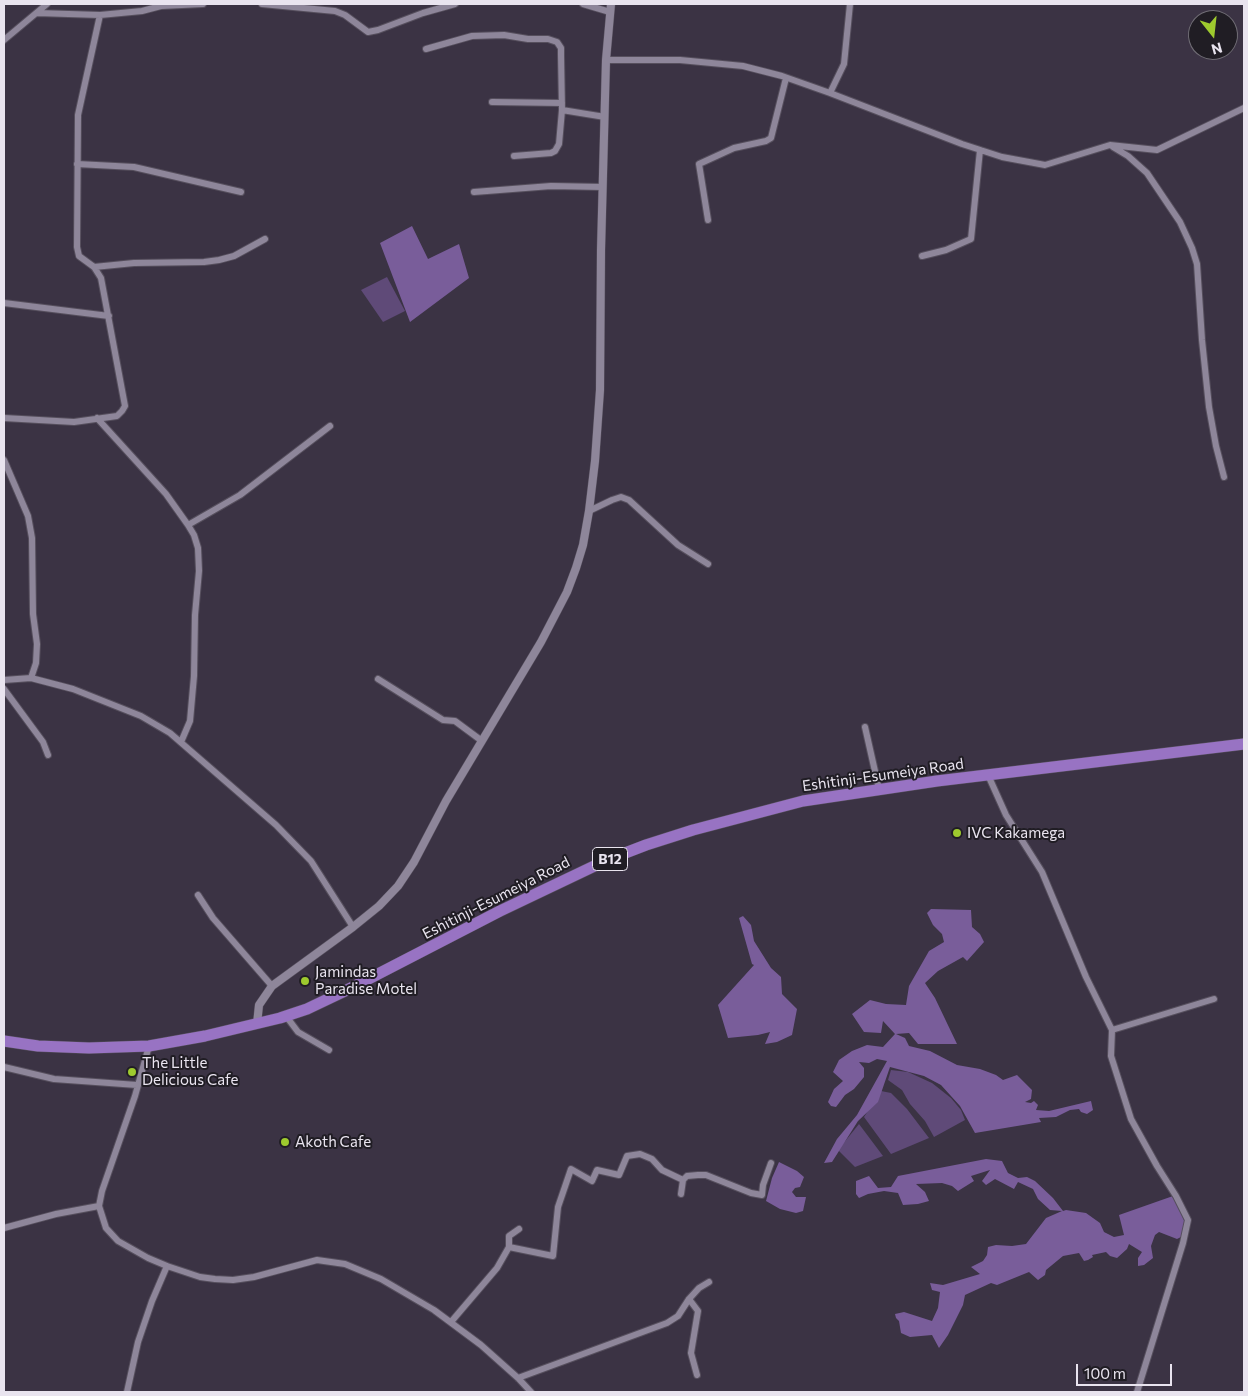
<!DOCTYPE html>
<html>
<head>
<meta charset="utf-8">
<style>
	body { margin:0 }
	#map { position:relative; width:1248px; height:1396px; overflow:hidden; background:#3b3344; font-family:Commissioner,sans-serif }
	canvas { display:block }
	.frame { position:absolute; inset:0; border:5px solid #e9e4ef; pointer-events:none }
	.north { position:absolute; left:1188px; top:10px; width:50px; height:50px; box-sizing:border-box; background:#201d24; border:1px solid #706d75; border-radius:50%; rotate:164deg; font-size:14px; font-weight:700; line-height:20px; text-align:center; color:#e9e4ef }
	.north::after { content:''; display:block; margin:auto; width:18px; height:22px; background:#9eca2e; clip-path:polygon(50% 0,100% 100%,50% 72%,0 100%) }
	.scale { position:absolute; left:1076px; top:1364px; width:96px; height:22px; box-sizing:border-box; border:2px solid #e9e4ef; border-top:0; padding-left:6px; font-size:15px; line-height:18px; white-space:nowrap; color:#e9e4ef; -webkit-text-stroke:4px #201d24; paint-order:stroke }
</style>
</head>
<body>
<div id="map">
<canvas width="1248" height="1396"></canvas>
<div class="frame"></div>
<div class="north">N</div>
<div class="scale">100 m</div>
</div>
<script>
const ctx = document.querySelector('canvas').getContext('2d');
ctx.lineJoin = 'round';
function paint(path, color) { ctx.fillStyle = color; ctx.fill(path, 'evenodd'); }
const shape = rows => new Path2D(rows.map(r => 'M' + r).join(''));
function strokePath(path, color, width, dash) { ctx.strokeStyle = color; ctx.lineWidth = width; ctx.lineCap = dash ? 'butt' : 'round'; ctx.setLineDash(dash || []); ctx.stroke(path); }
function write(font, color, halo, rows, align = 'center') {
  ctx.font = font + ' Commissioner,sans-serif'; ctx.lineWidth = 4; ctx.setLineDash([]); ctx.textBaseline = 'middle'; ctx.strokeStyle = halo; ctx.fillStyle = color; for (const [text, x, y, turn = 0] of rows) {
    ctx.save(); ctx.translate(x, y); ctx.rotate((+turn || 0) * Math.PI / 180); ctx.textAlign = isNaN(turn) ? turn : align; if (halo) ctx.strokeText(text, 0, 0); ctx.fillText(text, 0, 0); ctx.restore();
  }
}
const green = shape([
	[387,277,405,311,383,322,361,290],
	[891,1070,908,1072,932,1083,951,1098,961,1110,965,1120,934,1137,925,1121,910,1104,902,1090,888,1080],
	[881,1091,891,1093,907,1109,929,1138,891,1154,864,1117],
	[859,1124,883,1156,855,1167,838,1150]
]);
const forest = shape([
	[412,226,428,259,459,244,469,278,410,322,380,243],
	[931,909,971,910,972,927,980,934,984,942,967,961,963,957,938,971,925,983,935,998,957,1044,918,1044,909,1033,896,1034,905,1038,909,1046,930,1051,957,1065,980,1069,996,1075,1003,1080,1017,1075,1032,1090,1031,1099,1025,1102,1031,1103,1034,1101,1038,1105,1036,1110,1049,1111,1091,1101,1093,1110,1087,1114,1081,1112,1079,1109,1070,1110,1056,1117,1039,1118,1041,1122,975,1133,960,1106,941,1085,924,1076,890,1067,878,1102,858,1121,832,1162,824,1163,837,1139,857,1115,887,1061,877,1059,869,1063,859,1062,864,1068,864,1077,854,1089,845,1095,836,1107,831,1106,828,1102,834,1089,843,1081,833,1072,839,1060,852,1051,867,1045,883,1047,895,1034,883,1021,881,1033,864,1032,852,1014,870,1000,886,1004,906,1005,909,986,929,951,944,942,942,934,933,925,927,913],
	[743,916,751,925,754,941,771,968,781,977,782,994,797,1009,792,1035,777,1042,765,1044,770,1032,758,1035,728,1038,718,1005,754,965,752,964,739,918],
	[986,1159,1002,1161,1008,1173,1018,1178,1027,1177,1035,1181,1053,1198,1063,1211,1066,1210,1086,1213,1100,1223,1104,1232,1114,1237,1124,1235,1119,1215,1173,1196,1185,1222,1181,1237,1177,1239,1159,1232,1155,1235,1151,1246,1153,1258,1144,1265,1138,1266,1138,1258,1142,1252,1129,1244,1127,1249,1117,1258,1110,1256,1106,1252,1092,1255,1093,1257,1088,1260,1084,1261,1079,1253,1063,1256,1046,1270,1045,1275,1038,1280,1029,1272,997,1285,991,1283,965,1295,963,1305,948,1335,939,1348,932,1335,910,1337,901,1333,899,1321,896,1318,895,1314,904,1312,932,1321,938,1308,940,1292,932,1290,930,1283,943,1285,980,1274,971,1267,983,1261,987,1255,988,1247,996,1245,1012,1246,1026,1244,1046,1218,1062,1211,1050,1210,1038,1199,1033,1189,1018,1182,1014,1189,995,1179,986,1185,982,1181,990,1170,971,1176,974,1181,958,1191,952,1186,942,1183,916,1184,925,1192,929,1201,918,1204,903,1205,898,1193,884,1191,868,1194,859,1198,856,1194,856,1181,869,1176,878,1188,891,1187,898,1176],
	[779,1162,797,1171,804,1177,800,1187,795,1188,792,1192,796,1197,806,1197,803,1211,796,1213,780,1209,766,1201,772,1178]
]);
const minor = shape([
	[262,4,335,11,345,15,368,32,378,30,423,13,455,4],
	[583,4,610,12],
	[37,13,100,15,142,11,161,6,203,4],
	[4,40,47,4],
	[426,49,472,36,504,35,528,39,548,39,557,42,561,48,561,55,562,110,559,144,555,151,551,153,514,156],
	[606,60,680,60,743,66,782,76,830,93,962,144,1002,157,1045,165,1110,145,1157,150,1244,108],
	[830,93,844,64,850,4],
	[492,102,562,103],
	[562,110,605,117],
	[1113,147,1128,156,1147,173,1180,222,1192,248,1197,264,1202,340,1209,407,1216,446,1224,477],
	[77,164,134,167,241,192],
	[474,192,551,186,603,187],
	[708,220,699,164,734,148,766,141,771,138,786,78],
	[922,256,946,250,971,239,980,150],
	[94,267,134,263,204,262,219,260,234,256,265,239],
	[4,303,109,316],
	[4,418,74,422,117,416,122,411,125,406,101,278,94,267,79,256,77,247,78,115,100,15],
	[97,418,166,494,188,525,194,535,198,548,199,571,195,615,194,676,190,721,181,742],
	[4,460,28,516,32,538,33,614,37,644,36,663,31,678],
	[589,511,612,500,621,497,629,500,678,545,708,564],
	[188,525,240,495,330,426],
	[378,679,443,720,455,721,482,741],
	[4,680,31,678,73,689,141,716,170,733,276,825,311,861,353,927],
	[4,689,43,742,48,755],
	[865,727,879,789],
	[988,775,1006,815,1042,872,1086,977,1112,1030,1111,1056,1131,1119,1157,1166,1176,1196,1188,1220,1183,1243,1137,1392],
	[198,895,213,918,272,986],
	[286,1016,298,1032,329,1050],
	[1112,1030,1214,999],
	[149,1046,135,1096,102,1191,99,1206,106,1228,118,1241,148,1258,167,1266,200,1277,215,1279,233,1280,254,1277,317,1260,345,1264,381,1279,434,1310,481,1345,518,1378,531,1392],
	[4,1067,54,1079,137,1085],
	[681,1194,683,1180,687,1176,698,1175,706,1175,751,1193,762,1195,763,1185,771,1163],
	[4,1228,56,1214,99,1206],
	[509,1247,553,1256,558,1207,571,1169,592,1181,597,1170,619,1175,627,1156,640,1154,652,1159,662,1170,683,1180],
	[689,1299,698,1311,691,1353,697,1375],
	[451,1322,497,1268,509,1247,509,1236,519,1229],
	[518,1378,667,1323,678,1316,689,1299,699,1288,709,1282],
	[127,1392,138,1342,152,1301,167,1266]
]);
const tertiary = shape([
	[257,1024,259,1005,272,986,353,927,379,906,398,886,414,862,446,801,541,642,567,592,576,568,583,545,589,511,595,461,600,390,601,250,606,60,611,4]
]);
const trunk = shape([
	[4,1041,38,1046,89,1048,149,1046,205,1036,280,1018,307,1009,349,989,500,911,607,860,646,845,693,830,803,801,937,781,1244,744]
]);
const markers = [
	[957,833,5,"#9eca2e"],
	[305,981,5,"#9eca2e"],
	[132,1072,5,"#9eca2e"],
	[285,1142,5,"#9eca2e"]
];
const shields = [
	[610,859,35]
];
const shieldNames = [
	["B12",610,859]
];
const streetNames = [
	["Eshitinji-Esumeiya Road",883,775,-8],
	["Eshitinji-Esumeiya Road",496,898,-27]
];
const poiNames = [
	["IVC Kakamega",967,833],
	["Jamindas",315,972],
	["Paradise Motel",315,989],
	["The Little",142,1063],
	["Delicious Cafe",142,1080],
	["Akoth Cafe",295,1142]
];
paint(green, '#5f4a78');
paint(forest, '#795d9a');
strokePath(minor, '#564f5d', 8);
strokePath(tertiary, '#564f5d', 9);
strokePath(trunk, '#564f5d', 12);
strokePath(minor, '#8e869a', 6);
strokePath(tertiary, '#8e869a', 8);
strokePath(trunk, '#9873c3', 11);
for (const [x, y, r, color] of markers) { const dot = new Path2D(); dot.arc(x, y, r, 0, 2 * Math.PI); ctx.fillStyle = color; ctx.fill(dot); strokePath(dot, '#201d24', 2); }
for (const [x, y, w] of shields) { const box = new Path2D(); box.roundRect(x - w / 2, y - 11.5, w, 23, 4); ctx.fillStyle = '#201d24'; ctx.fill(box); strokePath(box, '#e9e4ef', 1); }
write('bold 14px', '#e9e4ef', null, shieldNames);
write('15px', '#e9e4ef', '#201d24', streetNames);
write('15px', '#e9e4ef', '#201d24', poiNames, 'left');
</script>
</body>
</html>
